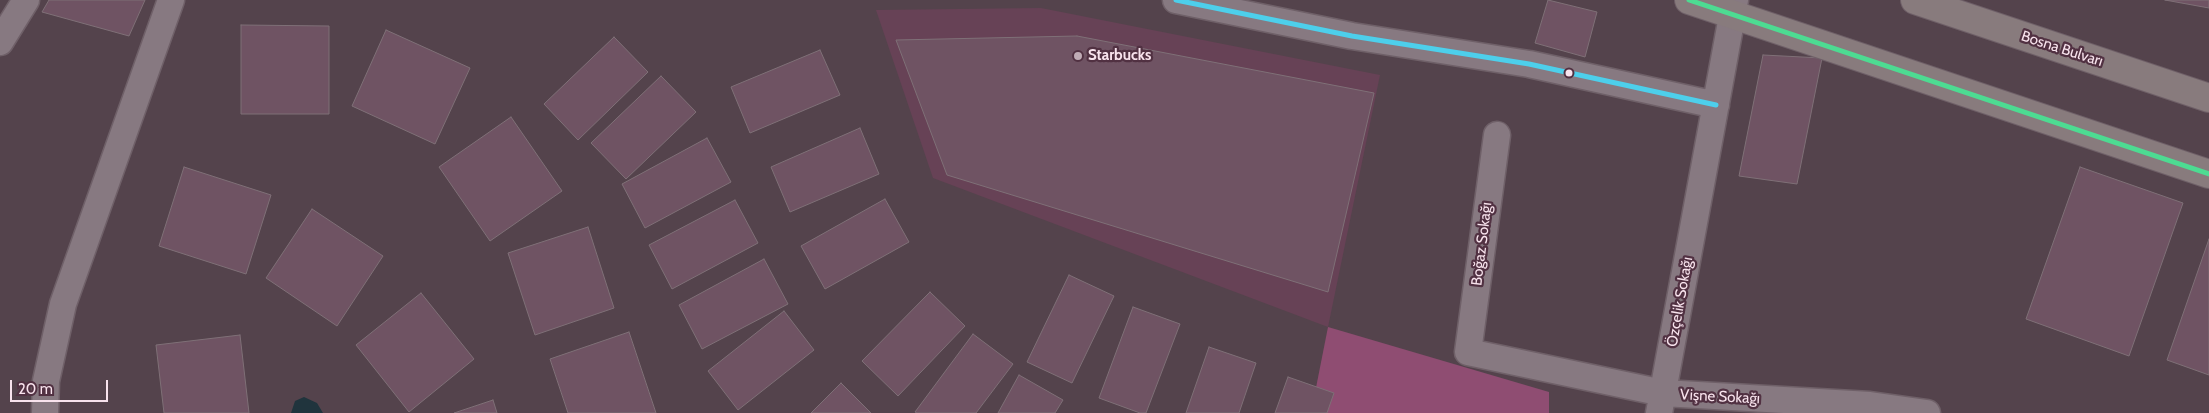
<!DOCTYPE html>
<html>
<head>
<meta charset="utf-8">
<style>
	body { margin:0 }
	#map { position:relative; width:2209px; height:413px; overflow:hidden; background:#54434c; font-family:Cabin,sans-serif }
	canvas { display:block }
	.scale { position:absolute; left:10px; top:380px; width:98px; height:22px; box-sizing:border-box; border:2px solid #f8e3ed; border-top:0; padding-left:6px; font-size:15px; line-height:18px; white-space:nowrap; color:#f8e3ed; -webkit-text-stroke:4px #513142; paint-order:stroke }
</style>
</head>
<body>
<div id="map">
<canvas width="2209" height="413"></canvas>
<div class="scale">20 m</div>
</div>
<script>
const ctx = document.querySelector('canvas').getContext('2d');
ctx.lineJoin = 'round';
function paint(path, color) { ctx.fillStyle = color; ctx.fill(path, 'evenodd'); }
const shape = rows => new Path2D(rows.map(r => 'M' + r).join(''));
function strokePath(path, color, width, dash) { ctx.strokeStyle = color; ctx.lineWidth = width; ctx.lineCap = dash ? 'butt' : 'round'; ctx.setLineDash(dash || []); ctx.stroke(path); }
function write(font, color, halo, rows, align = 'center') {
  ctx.font = font + ' Cabin,sans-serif'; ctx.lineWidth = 4.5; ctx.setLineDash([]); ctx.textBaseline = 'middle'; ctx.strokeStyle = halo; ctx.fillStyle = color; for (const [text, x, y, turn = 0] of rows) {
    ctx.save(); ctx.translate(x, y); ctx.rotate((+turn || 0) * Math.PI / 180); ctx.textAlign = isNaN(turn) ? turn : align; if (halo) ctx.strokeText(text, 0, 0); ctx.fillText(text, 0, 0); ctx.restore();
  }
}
const built = shape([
	[1041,8,1380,75,1328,327,933,178,876,10]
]);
const green = shape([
	[1328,327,1549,392,1549,413,1311,413]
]);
const water = shape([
	[304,397,317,403,323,413,291,413,295,401]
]);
const building = shape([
	[49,0,145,0,129,36,42,12,49,0],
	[1548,0,1597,12,1585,57,1535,43,1548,0],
	[2165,0,2209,0,2209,8,2165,0],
	[241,25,329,26,329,114,241,114,241,25],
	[386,30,470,68,435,144,352,106,386,30],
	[1077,36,1374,93,1328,292,947,175,896,40,1077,36],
	[614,37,648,72,578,140,544,104,614,37],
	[820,50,840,95,750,133,731,87,820,50],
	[1763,55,1822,58,1797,184,1739,176,1763,55],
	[661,76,696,112,626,179,591,143,661,76],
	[511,117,562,191,490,241,439,167,511,117],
	[860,128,879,174,790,212,771,167,860,128],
	[707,138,731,182,645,228,622,184,707,138],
	[184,167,271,195,246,274,159,246,184,167],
	[2080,167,2183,203,2129,356,2026,319,2080,167],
	[885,199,909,242,825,289,801,246,885,199],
	[735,200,758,243,672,289,649,245,735,200],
	[312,209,383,256,337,326,266,278,312,209],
	[588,227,614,308,535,335,508,253,588,227],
	[2209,239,2209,375,2167,360,2209,239],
	[764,259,788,304,702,349,679,305,764,259],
	[1069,275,1114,296,1072,383,1027,362,1069,275],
	[930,292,965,326,898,396,862,361,930,292],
	[421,293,474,359,409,412,356,345,421,293],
	[1133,307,1180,324,1146,413,1140,413,1099,398,1133,307],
	[784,311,814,350,738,410,708,371,784,311],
	[629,332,656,413,568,413,550,359,629,332],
	[973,334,1013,364,976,413,917,413,915,412,973,334],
	[240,335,249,413,164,413,156,345,240,335],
	[1209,347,1256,363,1239,413,1186,413,1209,347],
	[1019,375,1063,400,1055,413,998,413,1019,375],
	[1288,377,1334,393,1327,413,1275,413,1288,377],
	[841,383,871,413,811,413,841,383],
	[493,400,497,413,454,413,493,400]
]);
const minor = shape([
	[1176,0,1352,36,1529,64,1716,105],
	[0,42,26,0],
	[1497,135,1468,352,1663,393,1870,405,1927,413],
	[45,413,46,381,63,304,171,0],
	[1659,413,1735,0]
]);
const secondary = shape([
	[1689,0,2209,174],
	[1915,0,2209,98]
]);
const bus1 = shape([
	[1176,0,1352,36,1529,64,1716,105]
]);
const bus2 = shape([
	[1689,0,2209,174]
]);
const markers = [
	[1078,56,5,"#bfabb5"],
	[1569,73,4.5,"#f8e3ed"]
];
const streetNames = [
	["Bosna Bulvarı",2062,49,18],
	["Boğaz Sokağı",1482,244,-83],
	["Özçelik Sokağı",1680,302,-80],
	["Vişne Sokağı",1720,397,3]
];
const poiNames = [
	["Starbucks",1088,56]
];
paint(built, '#674256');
paint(green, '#8f4d72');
paint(water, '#20343d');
paint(building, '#6f5363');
strokePath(building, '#7f7077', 1);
strokePath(minor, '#6f6068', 29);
strokePath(secondary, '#6f6068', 30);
strokePath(minor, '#877981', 26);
strokePath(secondary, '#887b7d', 28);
strokePath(bus1, '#4dcfeb', 5);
strokePath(bus2, '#4ddb92', 5);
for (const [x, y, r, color] of markers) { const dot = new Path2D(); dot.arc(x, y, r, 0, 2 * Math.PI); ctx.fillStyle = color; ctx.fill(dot); strokePath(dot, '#513142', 2); }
write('15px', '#f8e3ed', '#513142', streetNames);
write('bold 15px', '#f8e3ed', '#513142', poiNames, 'left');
</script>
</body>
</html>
